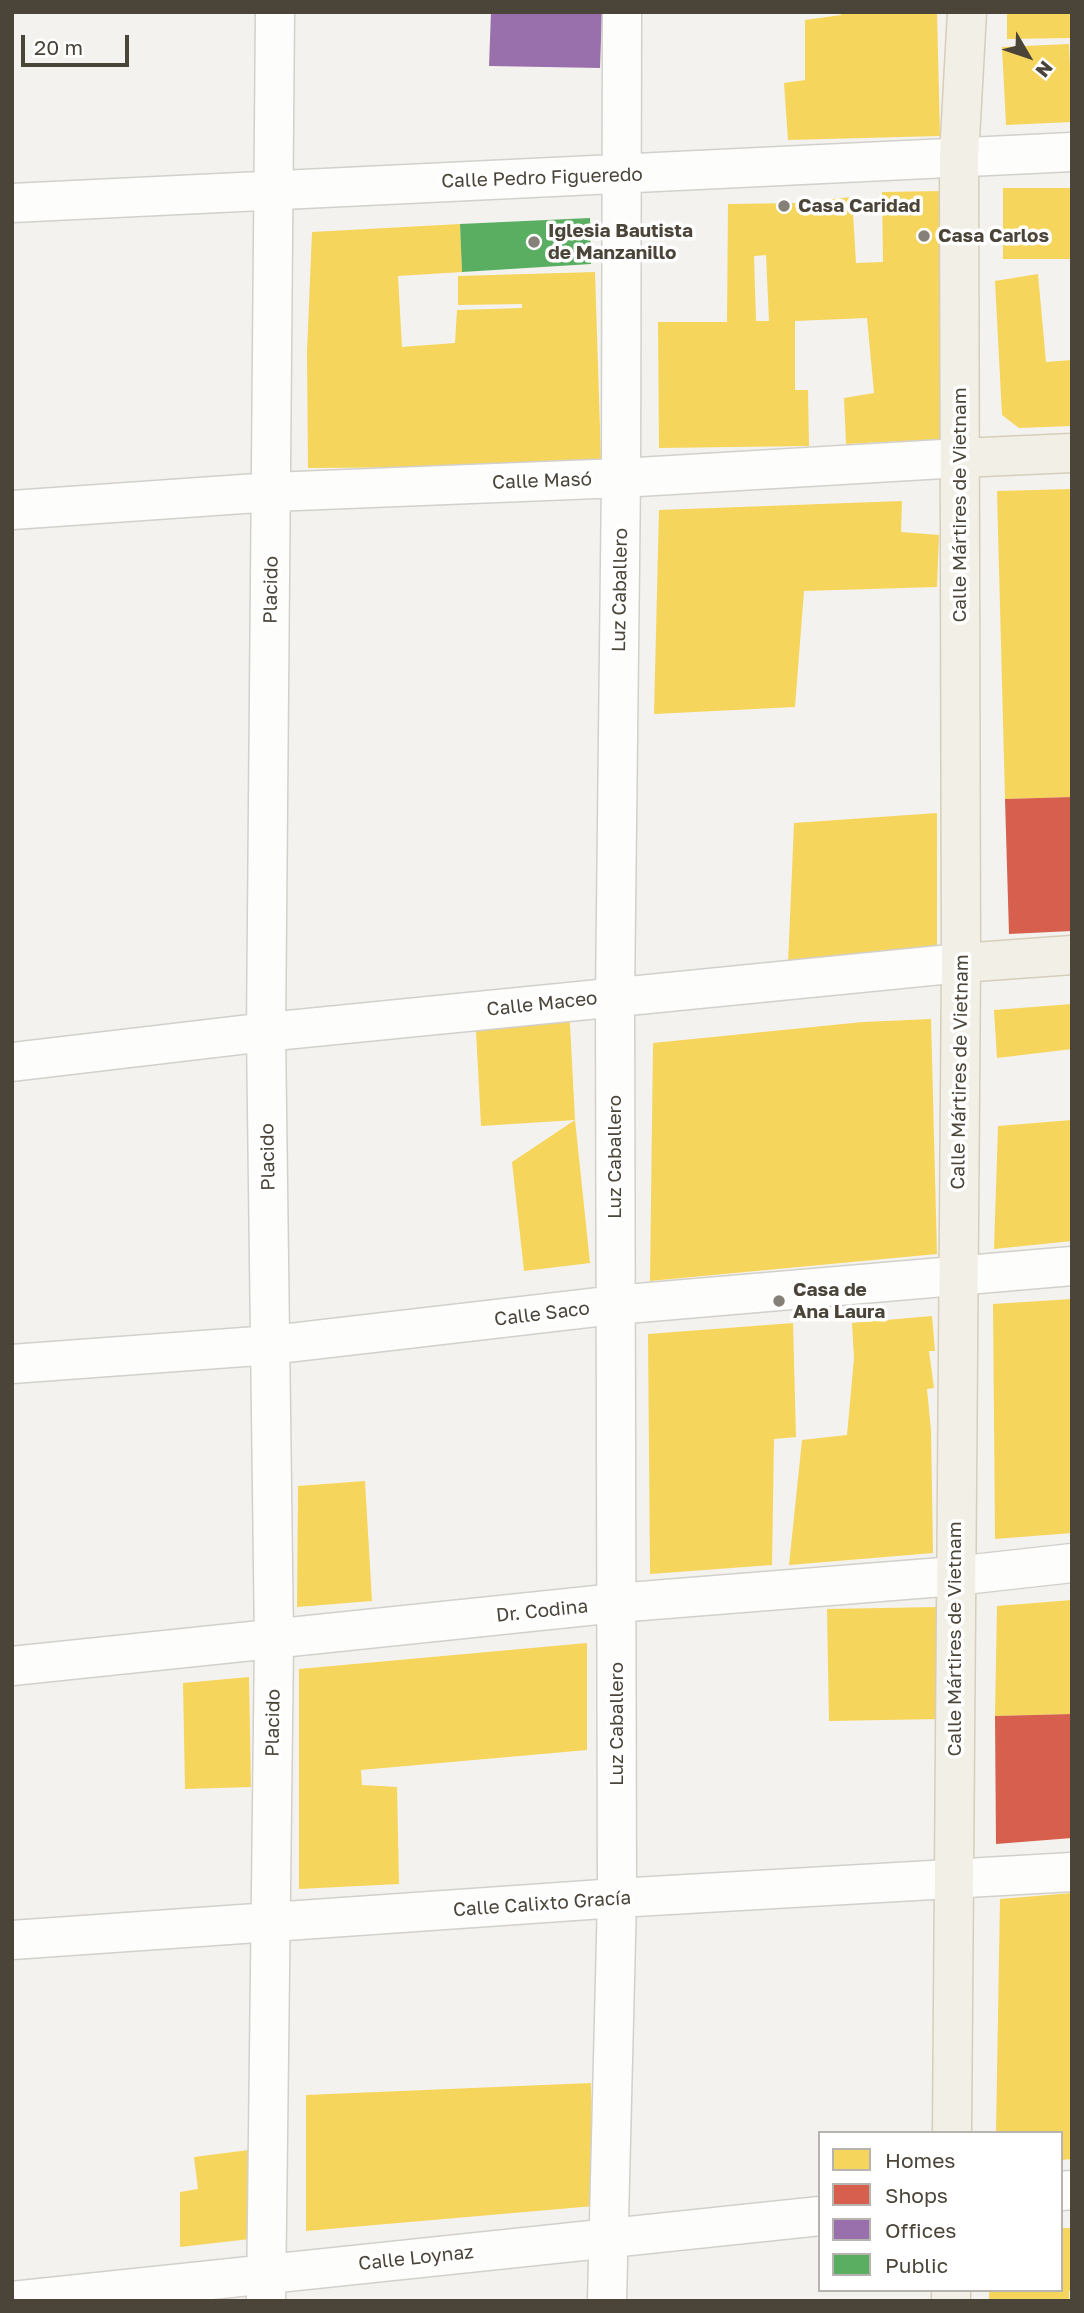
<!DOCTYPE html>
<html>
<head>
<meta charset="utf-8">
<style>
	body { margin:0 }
	#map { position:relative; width:1084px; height:2313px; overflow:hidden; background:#f4f2ee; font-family:"Golos Text",sans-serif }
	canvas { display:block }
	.frame { position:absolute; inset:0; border:14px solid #4b4439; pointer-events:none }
	.legend { position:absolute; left:818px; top:2131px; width:245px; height:161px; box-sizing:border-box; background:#fff; border:2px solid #b7b4b0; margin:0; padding:9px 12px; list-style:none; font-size:21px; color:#4b4439 }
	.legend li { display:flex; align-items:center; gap:14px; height:35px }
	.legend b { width:35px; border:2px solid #b7b4b0 }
	.north { position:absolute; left:993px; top:21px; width:70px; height:70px; -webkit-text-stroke:5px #fff; paint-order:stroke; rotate:129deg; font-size:19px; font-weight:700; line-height:28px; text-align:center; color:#4b4439 }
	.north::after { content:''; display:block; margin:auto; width:24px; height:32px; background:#4b4439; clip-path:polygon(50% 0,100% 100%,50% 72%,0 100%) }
	.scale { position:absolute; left:21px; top:35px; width:108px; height:32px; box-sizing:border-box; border:4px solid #4b4439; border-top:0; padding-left:9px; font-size:21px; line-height:24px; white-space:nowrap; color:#4b4439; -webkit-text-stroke:5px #fff; paint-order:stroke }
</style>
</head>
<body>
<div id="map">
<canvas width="1084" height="2313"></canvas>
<div class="frame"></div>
<ul class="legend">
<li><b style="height:19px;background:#f6d55c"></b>Homes</li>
<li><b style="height:19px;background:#d6604d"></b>Shops</li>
<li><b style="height:19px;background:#9970ab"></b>Offices</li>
<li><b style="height:19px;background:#5aae61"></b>Public</li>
</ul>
<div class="north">N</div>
<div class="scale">20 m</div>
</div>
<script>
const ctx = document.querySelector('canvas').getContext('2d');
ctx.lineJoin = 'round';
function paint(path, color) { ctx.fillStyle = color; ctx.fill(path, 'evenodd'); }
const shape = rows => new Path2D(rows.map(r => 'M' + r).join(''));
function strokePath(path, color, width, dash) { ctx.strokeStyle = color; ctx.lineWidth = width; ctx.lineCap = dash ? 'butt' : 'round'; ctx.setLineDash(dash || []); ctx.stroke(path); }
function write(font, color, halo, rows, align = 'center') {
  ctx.font = font + ' "Golos Text",sans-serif'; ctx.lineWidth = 7; ctx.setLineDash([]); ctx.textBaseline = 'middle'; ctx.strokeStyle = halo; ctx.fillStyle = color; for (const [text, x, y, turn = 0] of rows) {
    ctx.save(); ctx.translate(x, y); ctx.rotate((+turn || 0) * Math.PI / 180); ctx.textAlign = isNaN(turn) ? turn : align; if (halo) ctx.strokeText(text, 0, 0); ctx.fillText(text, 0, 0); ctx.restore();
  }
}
const homes = shape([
	[841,12,937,12,940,136,788,140,784,83,805,80,805,20,841,15],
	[1007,12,1072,12,1072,38,1007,39],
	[1069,44,1072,122,1006,125,1002,47],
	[1003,188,1070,188,1070,259,1003,259],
	[943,191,940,316,943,439,846,444,844,398,874,393,867,318,795,321,795,390,808,390,809,446,659,448,658,322,727,322,728,204,798,203,852,197,856,263,883,262,882,192],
	[766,255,769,321,756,321,754,256],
	[460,224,462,272,398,276,402,347,455,343,457,310,522,308,522,304,458,305,458,276,595,272,601,460,456,467,308,468,307,352,312,232],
	[1038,274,1046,362,1071,360,1072,426,1019,428,1002,415,995,281],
	[1072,489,1072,797,1005,799,997,491],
	[902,501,901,532,939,535,937,587,804,591,795,707,654,714,659,510],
	[937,813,937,956,788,964,794,823],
	[1072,1004,1072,1049,997,1058,994,1010],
	[569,1006,575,1120,590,1263,524,1271,512,1162,575,1120,481,1126,475,1012],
	[931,1019,937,1254,650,1281,653,1043,863,1022],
	[1072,1120,1072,1241,994,1249,998,1126],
	[1072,1299,1072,1533,995,1539,993,1304],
	[932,1316,935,1351,929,1351,934,1388,927,1389,931,1430,933,1553,789,1565,802,1440,847,1435,854,1358,852,1323],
	[793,1323,796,1437,774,1439,772,1565,650,1574,648,1334],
	[365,1481,372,1601,297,1607,298,1486],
	[1072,1600,1072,1714,995,1716,997,1606],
	[938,1607,940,1719,829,1721,827,1609],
	[587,1643,587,1750,361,1770,362,1785,397,1787,399,1884,299,1889,299,1669],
	[249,1677,251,1787,185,1789,183,1683],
	[1072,1893,1072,2159,1061,2160,1061,2133,996,2133,1000,1899],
	[591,2083,594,2206,306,2231,306,2095],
	[249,2150,250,2239,180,2247,180,2192,198,2189,194,2157],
	[1061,2228,1072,2228,1072,2290,1069,2291,1069,2301,989,2301,989,2290,1061,2290]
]);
const shops = shape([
	[1072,797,1072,931,1009,934,1005,799],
	[1072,1714,1072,1838,996,1844,995,1716]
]);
const offices = shape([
	[491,12,602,12,600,68,489,66]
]);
const public = shape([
	[590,218,591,264,462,272,460,224]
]);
const minor = shape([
	[12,203,1072,152],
	[12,510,272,492,621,478,960,458],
	[12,1062,266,1032,961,963],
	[12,1364,271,1345,615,1305,1072,1266],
	[12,1666,616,1603,955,1576,1072,1563],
	[12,1940,617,1898,1072,1872],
	[1061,2191,1072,2190],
	[12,2301,820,2216],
	[266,2301,274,1641,266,1032,275,12],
	[607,2301,617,1898,615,997,621,478,622,12]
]);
const major = shape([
	[960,458,1072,453],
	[961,963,1072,955],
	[952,2133,961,963,959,157,967,12],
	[951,2290,951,2301]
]);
const markers = [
	[784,206,7,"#868178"],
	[924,236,7,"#868178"],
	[534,242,7,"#868178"],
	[779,1301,7,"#868178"]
];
const streetNames = [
	["Calle Pedro Figueredo",542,178,-2],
	["Calle Masó",542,481,-2],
	["Calle Mártires de Vietnam",960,505,-90],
	["Placido",271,590,-89],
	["Luz Caballero",620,590,-89],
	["Calle Maceo",542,1004,-6],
	["Calle Mártires de Vietnam",960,1072,-89],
	["Placido",268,1157,-91],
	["Luz Caballero",615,1157,-90],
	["Calle Saco",542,1314,-7],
	["Dr. Codina",542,1611,-6],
	["Calle Mártires de Vietnam",955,1639,-90],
	["Placido",273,1723,-89],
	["Luz Caballero",617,1724,-90],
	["Calle Calixto Gracía",542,1904,-4],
	["Calle Loynaz",416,2258,-6]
];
const poiNames = [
	["Casa Caridad",798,206],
	["Iglesia Bautista",548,231],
	["de Manzanillo",548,253],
	["Casa Carlos",938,236],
	["Casa de",793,1290],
	["Ana Laura",793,1312]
];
paint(homes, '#f6d55c');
paint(shops, '#d6604d');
paint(offices, '#9970ab');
paint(public, '#5aae61');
strokePath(minor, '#d2d0cb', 41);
strokePath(major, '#d6cebb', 41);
strokePath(minor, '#fdfdfc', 38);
strokePath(major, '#f2efe6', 38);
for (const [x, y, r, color] of markers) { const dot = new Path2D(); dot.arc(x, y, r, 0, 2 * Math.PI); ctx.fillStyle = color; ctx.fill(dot); strokePath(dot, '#fff', 2.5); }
write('19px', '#4b4439', '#fff', streetNames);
write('bold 19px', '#4b4439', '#fff', poiNames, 'left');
</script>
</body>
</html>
